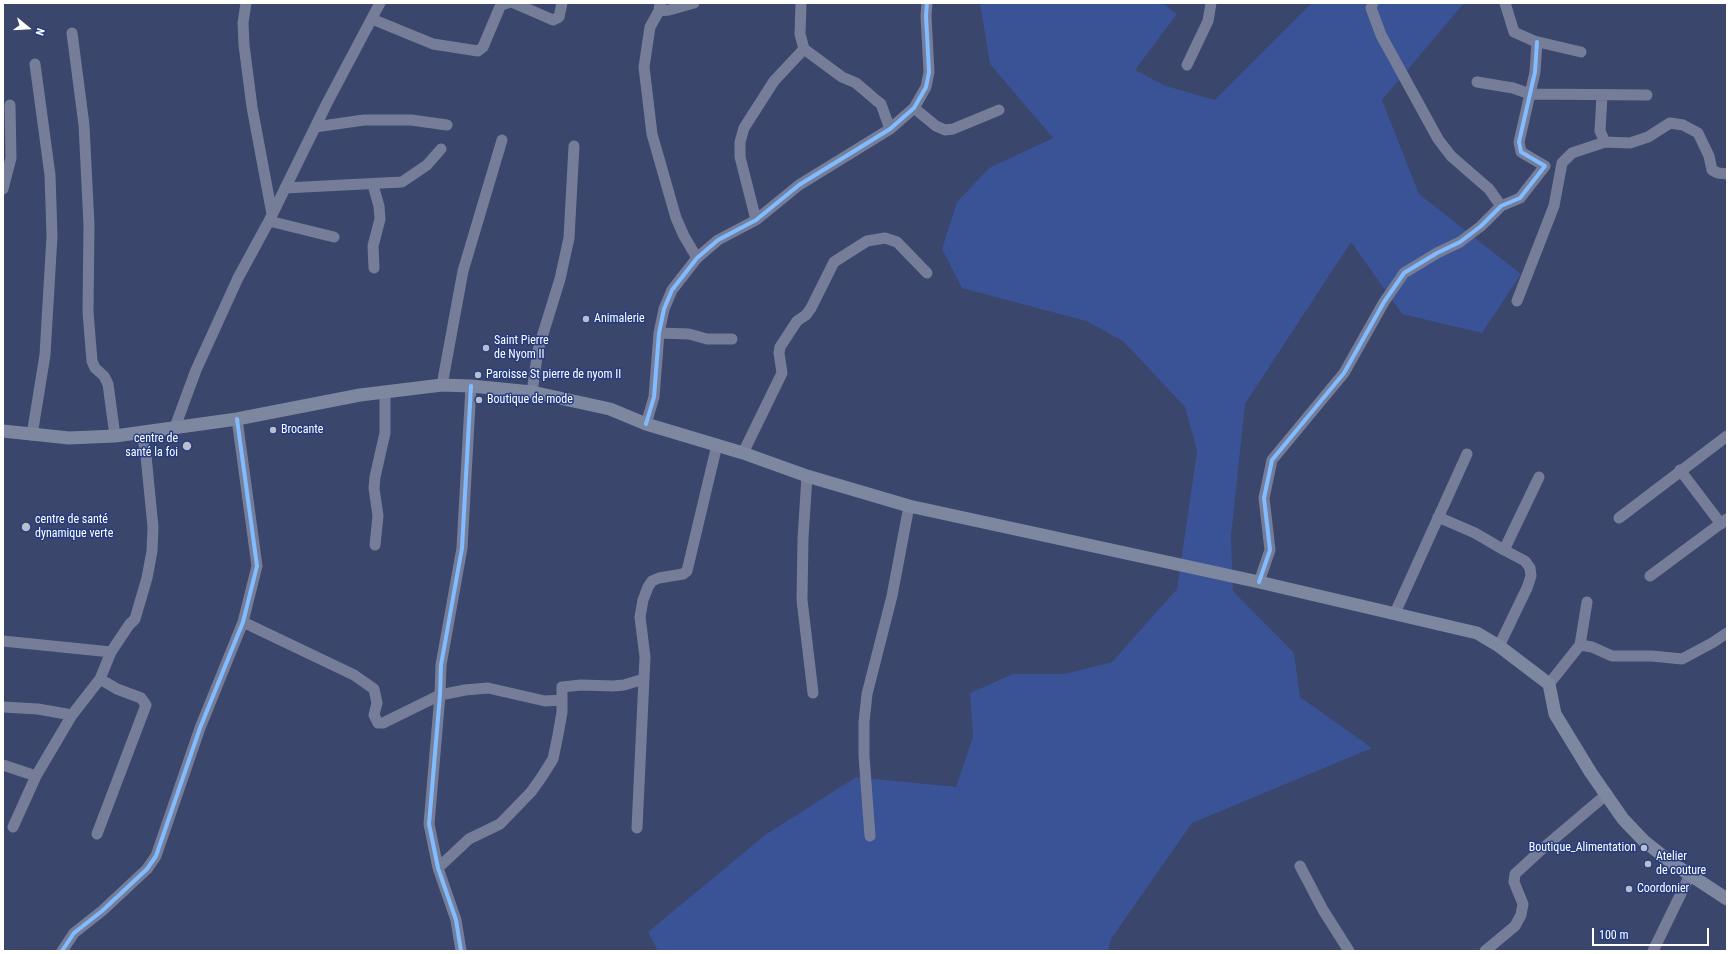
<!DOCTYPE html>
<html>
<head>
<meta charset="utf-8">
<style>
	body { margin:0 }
	#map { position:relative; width:1730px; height:954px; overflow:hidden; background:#3a466b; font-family:"Roboto Condensed",sans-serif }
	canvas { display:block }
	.frame { position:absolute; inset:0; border:4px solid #fff; pointer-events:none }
	.north { position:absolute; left:8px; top:8px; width:40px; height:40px; -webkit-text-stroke:3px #253c80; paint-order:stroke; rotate:108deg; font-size:11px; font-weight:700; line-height:16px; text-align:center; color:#fff }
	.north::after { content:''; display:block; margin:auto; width:14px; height:18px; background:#fff; clip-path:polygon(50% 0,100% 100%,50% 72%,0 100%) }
	.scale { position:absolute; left:1592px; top:928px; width:117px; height:18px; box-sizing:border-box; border:2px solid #fff; border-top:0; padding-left:5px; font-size:12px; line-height:14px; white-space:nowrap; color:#fff; -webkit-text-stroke:3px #253c80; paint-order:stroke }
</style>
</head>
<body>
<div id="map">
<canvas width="1730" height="954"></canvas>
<div class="frame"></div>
<div class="north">N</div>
<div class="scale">100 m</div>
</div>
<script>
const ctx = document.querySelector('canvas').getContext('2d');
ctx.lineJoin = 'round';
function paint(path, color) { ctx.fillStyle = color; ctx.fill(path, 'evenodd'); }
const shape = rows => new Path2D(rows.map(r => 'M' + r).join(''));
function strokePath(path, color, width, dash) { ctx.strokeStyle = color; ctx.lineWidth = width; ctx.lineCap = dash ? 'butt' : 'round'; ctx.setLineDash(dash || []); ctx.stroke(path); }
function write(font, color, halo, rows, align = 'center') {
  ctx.font = font + ' "Roboto Condensed",sans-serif'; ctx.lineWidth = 3; ctx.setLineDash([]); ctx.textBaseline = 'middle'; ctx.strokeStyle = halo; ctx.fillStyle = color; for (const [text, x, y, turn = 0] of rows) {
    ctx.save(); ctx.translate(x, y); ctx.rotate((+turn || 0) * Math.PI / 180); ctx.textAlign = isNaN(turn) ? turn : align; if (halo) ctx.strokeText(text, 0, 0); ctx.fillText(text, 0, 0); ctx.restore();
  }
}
const green = shape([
	[980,3,1162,3,1177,14,1135,70,1166,86,1215,100,1312,3,1464,3,1382,100,1419,194,1521,274,1482,333,1402,314,1351,242,1245,404,1231,537,1233,591,1294,653,1300,697,1372,748,1192,823,1111,939,1108,951,658,951,648,932,765,835,856,777,956,787,973,737,970,693,1013,674,1064,674,1112,662,1177,589,1197,451,1185,407,1123,341,1086,321,962,288,942,249,957,202,989,168,1053,138,990,64]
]);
const minor = shape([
	[246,3,243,23,244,45,252,107,272,214],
	[514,3,553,20,559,17,562,3],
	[660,3,659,11,650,27,644,67,652,134,676,218,684,236,697,258],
	[1373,3,1371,8,1381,35,1438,139,1451,156,1489,189,1501,206],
	[1505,3,1514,32,1534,41,1581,52],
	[659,11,669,10,694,3],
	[372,19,433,44,478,51,483,47,499,9,501,5,508,3],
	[72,33,84,125,89,225,88,312,92,361,95,368,104,376,108,384,115,436],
	[804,49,842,77,856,83,877,101,881,104,890,129],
	[1187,65,1208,21,1211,3],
	[1477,82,1513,88,1530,94,1647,95],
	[1602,95,1600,131,1605,142],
	[914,108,936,126,945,130,953,129,999,110],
	[315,127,364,120,411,120,447,125],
	[373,185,379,206,380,219,373,246,374,268],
	[285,188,402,182,427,165,441,149],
	[3,189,11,158,10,105],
	[756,220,740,157,740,142,744,128,774,81,804,49,800,34,801,3],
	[269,221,334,237],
	[1517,301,1554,206,1562,163,1572,153,1605,142,1630,143,1648,137,1670,123,1683,125,1698,133,1709,156,1712,170,1718,173,1727,174],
	[659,333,689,334,707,339,732,339],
	[442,385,463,271,502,140],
	[532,392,538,350,560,279,569,238,574,146],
	[646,424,654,397,659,333,664,309,672,290,697,258,718,240,756,220,799,185,890,129,914,108,926,87,929,72,926,16,927,3],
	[175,427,196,370,238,278,269,221,327,103,380,3],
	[32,435,45,355,52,236,50,175,35,64],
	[743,453,782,373,779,353,780,347,797,321,806,315,811,308,834,262,867,241,885,238,897,242,927,273],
	[1680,470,1721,524],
	[807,476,803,538,802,600,813,693],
	[1438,517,1475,533,1504,550,1539,477],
	[1619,518,1727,436],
	[375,545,378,516,374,488,375,477,385,433,385,392],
	[1650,576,1727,519],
	[1259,582,1270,550,1264,498,1272,460,1344,373,1384,302,1404,273,1437,253,1460,242,1481,226,1501,206,1520,198,1545,166,1521,152,1519,142,1535,72,1537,42],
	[1395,613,1467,454],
	[243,622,354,675,374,689,377,703,374,715,378,723,383,723,440,695,465,690,488,688,545,701,562,700],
	[3,641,111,652],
	[1580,645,1587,602],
	[1499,646,1527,588,1531,576,1530,568,1525,561,1504,550],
	[1549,684,1580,645,1592,647,1612,656,1652,656,1682,659,1712,643,1727,633],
	[3,707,38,709,72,715,100,679,111,652,129,625,135,619,147,578,152,551,153,527,146,456,142,432],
	[3,765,36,776],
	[13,827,36,776,72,715],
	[637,828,645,657,640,617,643,600,648,587,652,581,659,578,683,574,687,571,717,445],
	[97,834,146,705,141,698,117,689,100,679],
	[870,836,864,756,864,722,867,694,892,596,909,506],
	[1300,866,1323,910,1349,951],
	[438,868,469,839,500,824,531,792,541,778,553,759,558,735,562,712,562,687,581,685,613,686,624,685,644,679],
	[62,951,74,933,102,911,147,869,156,856,200,728,243,622,257,566,237,419],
	[461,951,456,920,438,868,429,824,440,695,441,665,462,548,471,386],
	[1485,951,1515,926,1521,915,1523,904,1514,882,1515,874,1541,850,1607,794],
	[1653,951,1690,875]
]);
const major = shape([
	[3,431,69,438,115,436,237,419,360,395,442,385,471,386,532,392,610,409,646,424,743,453,807,476,909,506,1259,582,1477,633,1499,646,1549,684,1555,714,1591,773,1623,819,1644,841,1672,863,1727,899]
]);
const cycleway = shape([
	[646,424,654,397,659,333,664,309,672,290,697,258,718,240,756,220,799,185,890,129,914,108,926,87,929,72,926,16,927,3],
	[1259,582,1270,550,1264,498,1272,460,1344,373,1384,302,1404,273,1437,253,1460,242,1481,226,1501,206,1520,198,1545,166,1521,152,1519,142,1535,72,1537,42],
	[62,951,74,933,102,911,147,869,156,856,200,728,243,622,257,566,237,419],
	[461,951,456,920,438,868,429,824,440,695,441,665,462,548,471,386]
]);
const markers = [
	[586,319,4,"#babecb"],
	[486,348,4,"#babecb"],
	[478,375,4,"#babecb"],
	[479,400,4,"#babecb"],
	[273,430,4,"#babecb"],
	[187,446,5,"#babecb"],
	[26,527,5,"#babecb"],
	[1644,848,4,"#babecb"],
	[1648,864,4,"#babecb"],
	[1629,889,4,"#babecb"]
];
const poiNames = [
	["Animalerie",594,319],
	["Saint Pierre",494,341],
	["de Nyom II",494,355],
	["Paroisse St pierre de nyom II",486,375],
	["Boutique de mode",487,400],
	["Brocante",281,430],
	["centre de",178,439,"right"],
	["santé la foi",178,453,"right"],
	["centre de santé",35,520],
	["dynamique verte",35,534],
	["Boutique_Alimentation",1636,848,"right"],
	["Atelier",1656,857],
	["de couture",1656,871],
	["Coordonier",1637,889]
];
paint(green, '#3a5296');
strokePath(minor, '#767d99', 11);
strokePath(major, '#7e87a0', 13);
strokePath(cycleway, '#80bcff', 4);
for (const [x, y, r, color] of markers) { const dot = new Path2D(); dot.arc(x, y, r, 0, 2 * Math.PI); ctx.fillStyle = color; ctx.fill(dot); strokePath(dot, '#253c80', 1.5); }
write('12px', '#fff', '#253c80', poiNames, 'left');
</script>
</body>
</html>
